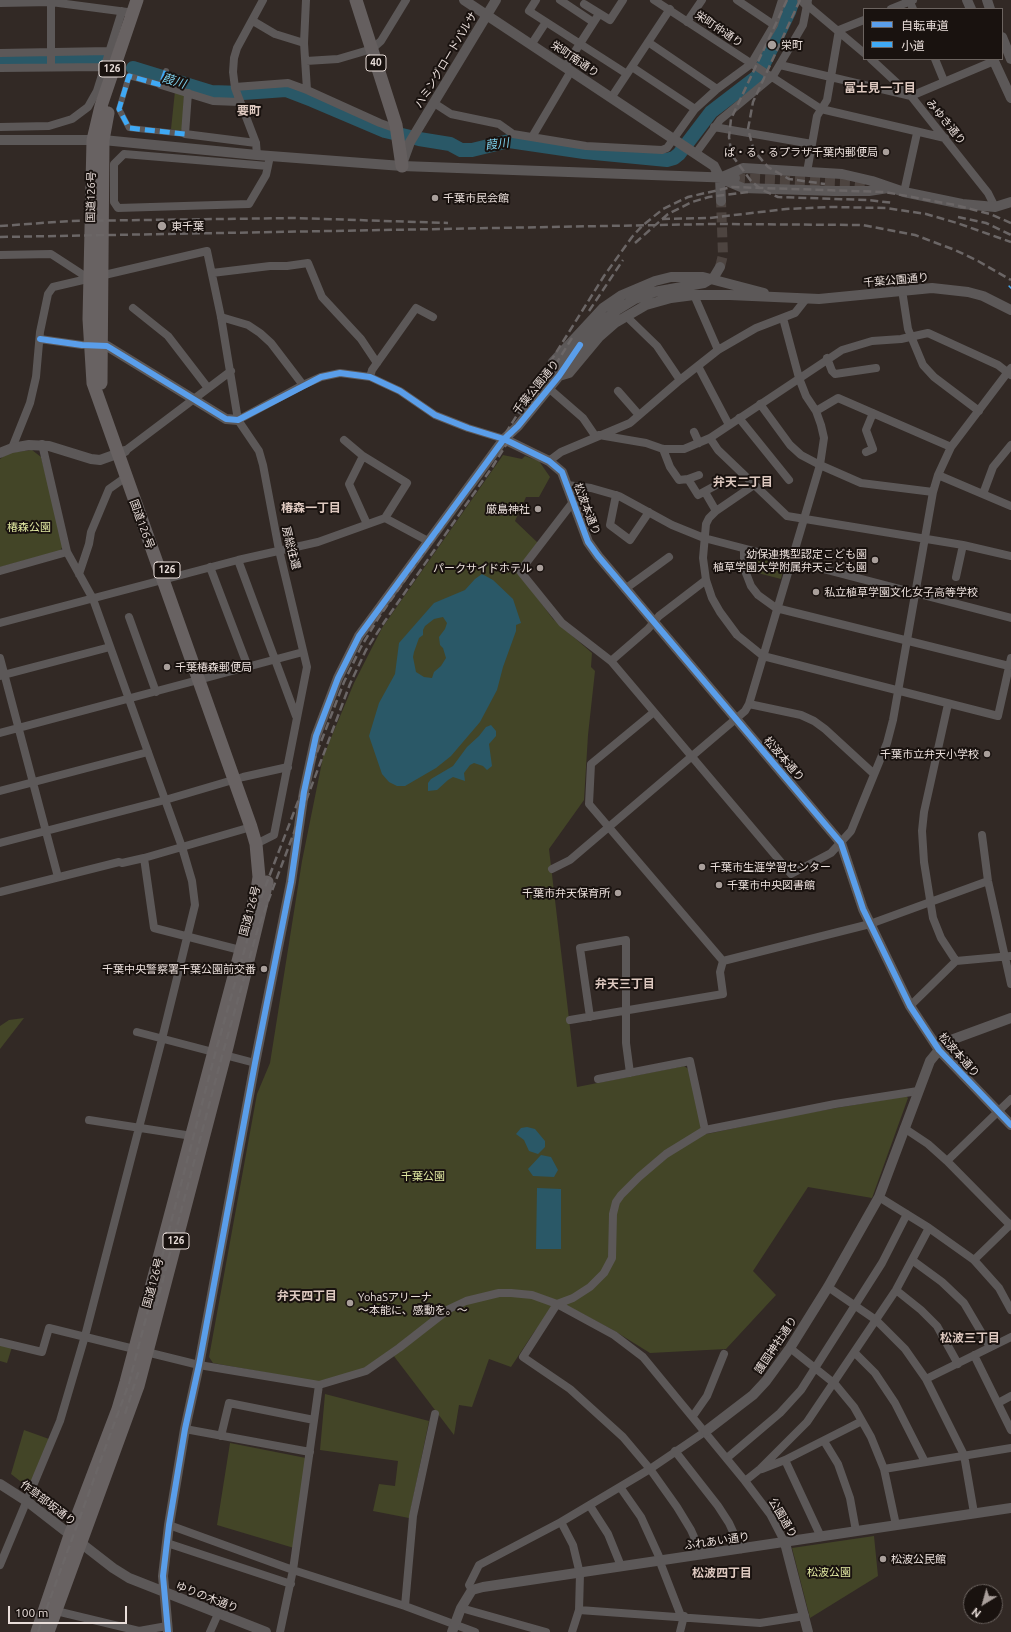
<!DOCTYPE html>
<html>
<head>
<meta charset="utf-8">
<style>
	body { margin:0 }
	#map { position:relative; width:1011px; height:1632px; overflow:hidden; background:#322925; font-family:Ubuntu,"Noto Sans JP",sans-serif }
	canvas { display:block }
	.legend { position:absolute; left:863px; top:8px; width:140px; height:52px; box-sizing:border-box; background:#19120f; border:1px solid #6c6460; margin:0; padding:5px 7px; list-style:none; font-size:12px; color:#e9deda }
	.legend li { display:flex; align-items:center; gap:8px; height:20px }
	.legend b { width:20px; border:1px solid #6c6460 }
	.north { position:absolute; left:963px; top:1584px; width:40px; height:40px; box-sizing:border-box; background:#19120f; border:1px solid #6c6460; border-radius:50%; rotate:217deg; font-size:11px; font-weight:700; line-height:16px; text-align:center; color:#e9deda }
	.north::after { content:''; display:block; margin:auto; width:14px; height:18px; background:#a99f9b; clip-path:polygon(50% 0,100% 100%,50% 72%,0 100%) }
	.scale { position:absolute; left:8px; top:1606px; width:119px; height:18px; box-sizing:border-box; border:2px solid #e9deda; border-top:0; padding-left:5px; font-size:12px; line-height:14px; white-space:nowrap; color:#e9deda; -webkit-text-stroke:3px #19120f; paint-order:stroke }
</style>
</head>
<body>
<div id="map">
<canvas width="1011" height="1632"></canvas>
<ul class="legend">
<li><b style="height:5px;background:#5a9eea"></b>自転車道</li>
<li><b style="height:5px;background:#3fa9f5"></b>小道</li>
</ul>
<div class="north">N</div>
<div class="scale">100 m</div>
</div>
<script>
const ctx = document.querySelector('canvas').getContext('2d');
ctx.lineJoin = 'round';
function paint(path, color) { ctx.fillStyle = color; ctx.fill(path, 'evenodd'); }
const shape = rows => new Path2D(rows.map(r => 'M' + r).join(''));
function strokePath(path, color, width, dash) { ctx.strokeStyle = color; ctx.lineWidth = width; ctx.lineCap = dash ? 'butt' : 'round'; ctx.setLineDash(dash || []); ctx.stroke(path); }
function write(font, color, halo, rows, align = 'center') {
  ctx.font = font + ' Ubuntu,"Noto Sans JP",sans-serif'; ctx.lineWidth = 4; ctx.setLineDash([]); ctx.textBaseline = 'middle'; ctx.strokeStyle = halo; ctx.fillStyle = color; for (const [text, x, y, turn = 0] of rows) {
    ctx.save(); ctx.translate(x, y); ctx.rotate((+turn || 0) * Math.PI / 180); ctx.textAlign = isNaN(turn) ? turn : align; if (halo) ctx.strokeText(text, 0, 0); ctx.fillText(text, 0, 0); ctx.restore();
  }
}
const green = shape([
	[175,91,184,94,183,128,180,131,171,129],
	[32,450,41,457,64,544,60,551,0,567,0,459,8,453],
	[503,455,522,459,525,456,539,461,550,477,539,497,526,497,515,521,538,543,518,572,553,619,592,653,591,667,595,671,588,735,584,800,549,849,577,1087,684,1066,690,1070,707,1134,796,1115,906,1096,908,1098,872,1198,808,1187,753,1271,776,1295,726,1349,650,1353,613,1330,558,1301,534,1332,511,1367,489,1359,472,1407,459,1405,454,1435,390,1351,364,1370,323,1382,312,1381,213,1363,209,1357,257,1094,270,1063,302,861,323,757,354,683,382,628],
	[747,554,783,564,784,566,781,579,746,570],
	[24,1018,0,1049,0,1026,9,1020],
	[0,1343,12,1347,7,1363,0,1361],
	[325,1394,429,1421,409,1518,373,1511,379,1484,395,1486,398,1461,320,1450],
	[24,1430,49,1439,29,1488,11,1474],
	[230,1443,306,1458,294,1548,217,1525],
	[874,1536,878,1576,810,1618,792,1548]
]);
const water = shape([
	[482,574,493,580,513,599,521,623,516,625,516,631,503,667,497,690,480,722,451,756,436,768,405,786,397,786,389,782,382,774,369,736,379,703,395,674,399,643,434,603,465,590,475,579],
	[443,617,447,623,445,629,439,637,440,645,443,648,446,658,441,666,434,672,432,678,424,677,416,672,413,657,414,652,419,638,423,635,423,630,425,626,434,619],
	[491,725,496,731,496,736,489,744,492,766,487,770,483,766,474,763,470,765,464,773,465,781,453,777,448,780,437,790,428,791,428,783,431,779,453,766,467,747,479,736,486,727],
	[527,1127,535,1129,545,1141,545,1147,538,1154,529,1151,524,1140,516,1134,521,1128],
	[541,1155,551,1157,558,1170,554,1177,533,1176,528,1169],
	[537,1188,561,1189,561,1249,536,1249]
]);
const river = shape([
	[0,61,102,58],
	[133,68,211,92,243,93,286,90,312,100,385,131,419,139,450,144,461,150,472,150,509,141,584,152,667,160,674,158,679,154,711,112,758,76,789,12,793,0]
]);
const pedestrianTunnel = shape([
	[1010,288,1011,287]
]);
const tertiaryTunnel = shape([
	[735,178,852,183,875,186],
	[720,267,723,255,721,201]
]);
const pedestrian = shape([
	[166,71,161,85,129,76,119,109,129,128,185,134]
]);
const minor = shape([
	[51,0,51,67],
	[306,0,304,43,307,90],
	[536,0,529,11,627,74],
	[560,0,593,22],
	[654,0,821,109,945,138],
	[737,0,774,25],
	[910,2,913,9],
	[0,3,51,2,127,12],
	[584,4,610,20,623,0],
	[807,5,864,53],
	[891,9,913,0],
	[253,21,275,34,304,43],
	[687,22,702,0],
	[648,42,717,89],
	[531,45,546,22],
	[0,53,109,51],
	[871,59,911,96,988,193,995,207],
	[935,59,944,81],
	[306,61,338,59,372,49,381,41,406,0],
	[780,65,911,96,994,61],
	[565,67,599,14],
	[632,67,695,109],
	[0,68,104,67],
	[161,85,213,101,239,102],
	[235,87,288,83,307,90,380,123,397,129],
	[188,93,185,134,256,143],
	[611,98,670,9],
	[434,103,451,114,499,124,513,134,586,146,662,150,667,148,695,109,717,89,751,64,774,25,782,0],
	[0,127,49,126,72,119,88,107,97,91,122,11],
	[714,127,812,144],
	[532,137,571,71],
	[696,153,720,120,773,76,803,25,808,0],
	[257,155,256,143,235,88,233,72,234,58,237,48,263,0],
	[268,166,124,154,114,164,114,202,118,208,249,204,266,175,268,166,270,156],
	[807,172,817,116,827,100,839,30,864,20],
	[904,192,917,133],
	[0,255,51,254,88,278],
	[212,273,270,266,287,266,308,263,322,297,361,339,377,363],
	[902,290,908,329,923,365,934,377,979,411],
	[694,295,718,350],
	[133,308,168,336,208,388],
	[626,316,657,346,680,380],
	[221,317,248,325,260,333,271,343,303,385],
	[40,339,82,345,90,344],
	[827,358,832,371,835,374,876,368],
	[698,366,729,425],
	[370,377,372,370,416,308,433,317],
	[545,385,583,418,596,437],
	[618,391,639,415],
	[760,404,790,445,801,455,820,465,861,483,933,492],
	[816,411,838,398,951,447],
	[739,418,789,480],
	[238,420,303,385,321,377,340,373,370,377,400,391,435,415,468,428,504,439],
	[694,432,699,443],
	[599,435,646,443,663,449,684,449,710,438,842,350,872,341,901,339,928,333,998,365,1011,375],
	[710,438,718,450,787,516,963,545,1011,556],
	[344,440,363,456,349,484,367,524],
	[12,448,30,403,36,377,40,332,48,294,53,287,207,251,221,317,238,420,259,451,263,465,279,550,307,667,274,835,256,844],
	[663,449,670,467,679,480,688,479,699,475],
	[125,451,231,371],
	[866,452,873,449,866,430,873,413],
	[363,456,407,483,385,518],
	[549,461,561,452,630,423,680,380,718,350,756,328,795,313,806,299],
	[938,475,1011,506],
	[688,479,698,495,722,482],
	[567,485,591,488,619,496,672,525,704,538,1011,618],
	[754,485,716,511,709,518,706,524,703,558,706,580,712,598,720,612,737,635,763,656,998,716,1011,658],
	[705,492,716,511],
	[983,494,993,467,1011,445],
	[616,495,610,525,630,540,649,512],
	[573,502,520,571,562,623,611,661,791,874,831,853,851,831,887,743,893,720,933,492,938,475,951,447,1011,368],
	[744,549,744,568,751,586,758,595,776,608,1009,666],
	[238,560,296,716],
	[210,567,248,667],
	[0,571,67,552],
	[79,574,89,544,91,532,109,489,126,477],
	[956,577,963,545],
	[625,589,669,557],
	[129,617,156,692],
	[0,623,238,560,318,542,385,518,428,541],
	[0,658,58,877],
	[611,661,648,629,659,616,706,580],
	[0,676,110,647],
	[749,704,801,715,814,721,825,729,874,774],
	[948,704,924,812,922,831,924,862,933,918,941,938,956,961,1011,956],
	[654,712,591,764,589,804,723,961],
	[0,733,303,652],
	[0,791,148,752],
	[982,835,988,881,1011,984],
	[0,843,165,800,243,777,288,767],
	[144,858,154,928,240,950],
	[552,869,570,860,745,711,749,704,820,465,824,438,821,425,816,411,806,396,799,378,783,318],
	[0,892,119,862,122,863,144,858,251,827],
	[723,961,870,924,988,881],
	[910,1006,956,961],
	[590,1017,580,948,626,940,626,1043,630,1073],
	[570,1020,723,994,720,972,723,961],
	[137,1032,255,1063],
	[598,1079,690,1061,705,1130],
	[89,1120,192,1136],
	[904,1128,928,1144,947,1161,1011,1226],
	[947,1161,1011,1099],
	[879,1197,929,1228,974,1260,999,1288,1011,1310],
	[912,1260,942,1282,964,1303,990,1347],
	[974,1260,1011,1224],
	[828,1287,876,1320,905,1349,926,1379,964,1455,974,1513],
	[896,1290,921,1310,937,1326,958,1364],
	[0,1342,42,1352,49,1328,199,1365,319,1385,293,1570,280,1632],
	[790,1348,835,1384,854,1407,871,1437,884,1469,896,1525],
	[855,1353,875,1373,895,1403,925,1462],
	[974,1355,1011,1430],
	[926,1379,1011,1337],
	[319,1385,366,1371,399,1348,449,1309,466,1301,499,1293,511,1293,532,1295,557,1304,573,1298,590,1287,604,1273,612,1258,613,1214,616,1202,621,1195,639,1177,666,1154,705,1130,835,1104,918,1091],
	[998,1403,1011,1396],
	[435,1414,413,1516,405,1606,475,1632],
	[693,1416,707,1396,724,1354],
	[185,1429,310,1452],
	[221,1436,229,1403,314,1420],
	[824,1441,838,1464,850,1498,856,1531],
	[675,1451,718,1506,729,1523,741,1549],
	[727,1458,780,1413,801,1390,882,1263,907,1214],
	[785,1460,821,1537],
	[762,1469,785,1460,862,1421],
	[884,1469,1011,1448],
	[745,1481,760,1469,807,1422,896,1290,929,1228],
	[620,1487,641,1517,661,1561],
	[590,1506,608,1534,621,1566],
	[169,1525,293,1570,405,1606],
	[167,1543,291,1584],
	[702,1555,691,1530,677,1507,650,1469,623,1437,570,1389,523,1357,557,1304,614,1335,643,1357,745,1481,770,1514,785,1543],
	[660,1562,681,1616],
	[0,1565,60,1421,85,1336,162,1039,195,905,192,881,182,847,93,599,67,552,42,444],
	[472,1590,469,1585,479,1565,561,1522],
	[461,1608,546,1632],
	[579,1610,760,1623,805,1616],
	[56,1611,139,1631,167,1626],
	[210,1632,218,1614],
	[572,1632,579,1610,580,1574,573,1545,561,1522,650,1469,706,1431],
	[680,1632,684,1616]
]);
const tertiary = shape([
	[464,0,714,166,720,178,721,201],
	[802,0,807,5],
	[967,0,971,9],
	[987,0,990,9],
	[1002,37,1011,59],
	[993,59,1011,98],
	[0,140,103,140,257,155,402,166,735,178],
	[402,164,410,142,496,0],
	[722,177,743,168,842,174,872,181,904,192,962,204,995,207,1011,202],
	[724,180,743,188,833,191,869,191,888,188],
	[95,344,107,346,226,419,238,420],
	[552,367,553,362,603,308,622,295,655,281,671,277,703,277,764,293],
	[559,376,569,373,599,337,615,323,646,305,671,298,694,295,730,295,819,299,932,288,968,292,983,296,1011,310],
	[522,410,552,371,580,345,601,323,617,310,635,299,654,292,704,283,714,277,720,267],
	[504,439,549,461,562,472,588,542,598,556,841,843,863,909,910,1006,939,1050,1011,1125],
	[0,453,12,448,29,445,49,446,91,459,100,460,125,451],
	[706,1431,753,1395,766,1381,790,1348,828,1287,879,1197,930,1061,939,1050,951,1040,1011,1018],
	[0,1484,28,1502,113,1568,129,1578,266,1632],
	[785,1543,808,1632],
	[168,1632,163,1576,169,1525,185,1429,199,1365,255,1063,291,882,304,792,316,736,338,678,359,636,504,439,518,426,559,376,580,345],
	[452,1632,461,1608,472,1590,483,1587,1011,1508]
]);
const primary = shape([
	[356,0,396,125,402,166]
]);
const trunk = shape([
	[101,383,103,140,108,113],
	[37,1632,70,1535,118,1409,126,1382,257,890,259,877,256,844,251,827,93,383,89,319,93,140,101,106,137,0],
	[48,1632,138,1386,227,1047,267,882]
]);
const rail = shape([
	[787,0,731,119,729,137,731,151,734,158,751,181,762,190,778,197,868,200,894,203],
	[800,0,753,102,748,129,754,151,768,167,789,179,825,184],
	[958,217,986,223,1011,235],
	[662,219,709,218,786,209,831,207,886,208,926,214,957,223,1011,242],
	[0,226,70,221,295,218,448,223],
	[0,237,714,224,863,225,915,235,955,250,978,261,1011,280],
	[635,243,668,214,692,202,709,197,748,192],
	[589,311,623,260],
	[156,1306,222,1056,258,928,350,684,366,650,385,621,493,466,572,338],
	[125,1414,139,1370],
	[38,1632,129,1383,215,1054,254,916,344,682,361,647,379,617,487,463,604,276,632,237,642,226,663,209,688,197,732,187,885,192,955,205,990,214,1011,223]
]);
const quiet = shape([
	[166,71,161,85,129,76,119,109,129,128,185,134],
	[1010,288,1011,287]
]);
const cycleway = shape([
	[40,339,82,345,107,346,226,419,238,420,321,377,340,373,370,377,400,391,435,415,468,428,504,439,549,461,562,472,588,542,598,556,841,843,863,909,910,1006,939,1050,1011,1125],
	[168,1632,163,1576,169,1525,185,1429,199,1365,255,1063,291,882,304,792,316,736,338,678,359,636,504,439,518,426,559,376,580,345]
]);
const markers = [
	[772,45,5,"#a99f9b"],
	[886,152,4,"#a99f9b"],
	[435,198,4,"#a99f9b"],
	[162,226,5,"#a99f9b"],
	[538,509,4,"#a99f9b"],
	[875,560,4,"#a99f9b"],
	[540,568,4,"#a99f9b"],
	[816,592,4,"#a99f9b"],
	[167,667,4,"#a99f9b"],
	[987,754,4,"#a99f9b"],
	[702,867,4,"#a99f9b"],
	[719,885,4,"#a99f9b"],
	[618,893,4,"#a99f9b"],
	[264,969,4,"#a99f9b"],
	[350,1303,4,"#a99f9b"],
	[883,1559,4,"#a99f9b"]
];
const shields = [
	[376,63,20],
	[112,69,26],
	[167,570,26],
	[176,1241,26]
];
const shieldNames = [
	["40",376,63],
	["126",112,69],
	["126",167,570],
	["126",176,1241]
];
const streetNames = [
	["栄町仲通り",719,29,34],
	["栄町南通り",575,59,34],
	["ハミングロードパルサ",446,60,-59],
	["みゆき通り",946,122,51],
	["国道126号",91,197,-89],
	["千葉公園通り",896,280,-5],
	["千葉公園通り",536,387,-51],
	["松波本通り",587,509,69],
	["国道126号",142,524,70],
	["房総往還",291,548,76],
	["松波本通り",784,759,49],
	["国道126号",250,911,-75],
	["松波本通り",959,1055,48],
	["国道126号",153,1283,-75],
	["護国神社通り",776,1345,-56],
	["作草部坂通り",48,1503,37],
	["公園通り",783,1518,60],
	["ふれあい通り",717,1541,-8],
	["ゆりの木通り",207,1597,21]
];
const poiNames = [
	["栄町",781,45],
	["ぱ・る・るプラザ千葉内郵便局",878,152,"right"],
	["千葉市民会館",443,198],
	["東千葉",171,226],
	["厳島神社",530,509,"right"],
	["幼保連携型認定こども園",867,554,"right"],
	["植草学園大学附属弁天こども園",867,567,"right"],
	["パークサイドホテル",532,568,"right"],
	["私立植草学園文化女子高等学校",824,592],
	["千葉椿森郵便局",175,667],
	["千葉市立弁天小学校",979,754,"right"],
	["千葉市生涯学習センター",710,867],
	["千葉市中央図書館",727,885],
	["千葉市弁天保育所",610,893,"right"],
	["千葉中央警察署千葉公園前交番",256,969,"right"],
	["YohaSアリーナ",358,1297],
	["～本能に、感動を。～",358,1310],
	["松波公民館",891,1559]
];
const parkNames = [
	["椿森公園",29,527],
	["千葉公園",423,1176],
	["松波公園",829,1572]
];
const waterNames = [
	["葭川",174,81,17],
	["葭川",497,144,-7]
];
const neighbourhoodNames = [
	["富士見一丁目",880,88],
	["要町",249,111],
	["弁天二丁目",743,482],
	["椿森一丁目",311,508],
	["弁天三丁目",625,984],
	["弁天四丁目",307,1296],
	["松波三丁目",970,1338],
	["松波四丁目",722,1573]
];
paint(green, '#434527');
paint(water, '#2a5867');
strokePath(river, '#2a5867', 14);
strokePath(pedestrianTunnel, '#4d4440', 6, [6, 3]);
strokePath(tertiaryTunnel, '#4d4440', 10, [10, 5]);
strokePath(pedestrian, '#5c5858', 6);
strokePath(minor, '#5c5858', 8);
strokePath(tertiary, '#5c5858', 10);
strokePath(primary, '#655f5f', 13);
strokePath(trunk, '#686262', 13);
strokePath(rail, '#6b6666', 2.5, [8, 4]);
strokePath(quiet, '#3fa9f5', 5, [10, 5]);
strokePath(cycleway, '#5a9eea', 6);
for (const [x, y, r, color] of markers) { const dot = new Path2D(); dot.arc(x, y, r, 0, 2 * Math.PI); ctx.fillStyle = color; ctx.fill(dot); strokePath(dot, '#19120f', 1.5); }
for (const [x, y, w] of shields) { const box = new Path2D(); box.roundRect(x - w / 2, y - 8, w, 16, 3); ctx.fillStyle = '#19120f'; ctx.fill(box); strokePath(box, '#e9deda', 1); }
write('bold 10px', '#e9deda', null, shieldNames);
write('11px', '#e9deda', '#19120f', streetNames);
write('11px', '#e9deda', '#19120f', poiNames, 'left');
write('11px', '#e0e8a1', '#19120f', parkNames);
write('italic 12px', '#7dd2ee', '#19120f', waterNames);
write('bold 12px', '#dec9c0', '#19120f', neighbourhoodNames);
</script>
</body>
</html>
